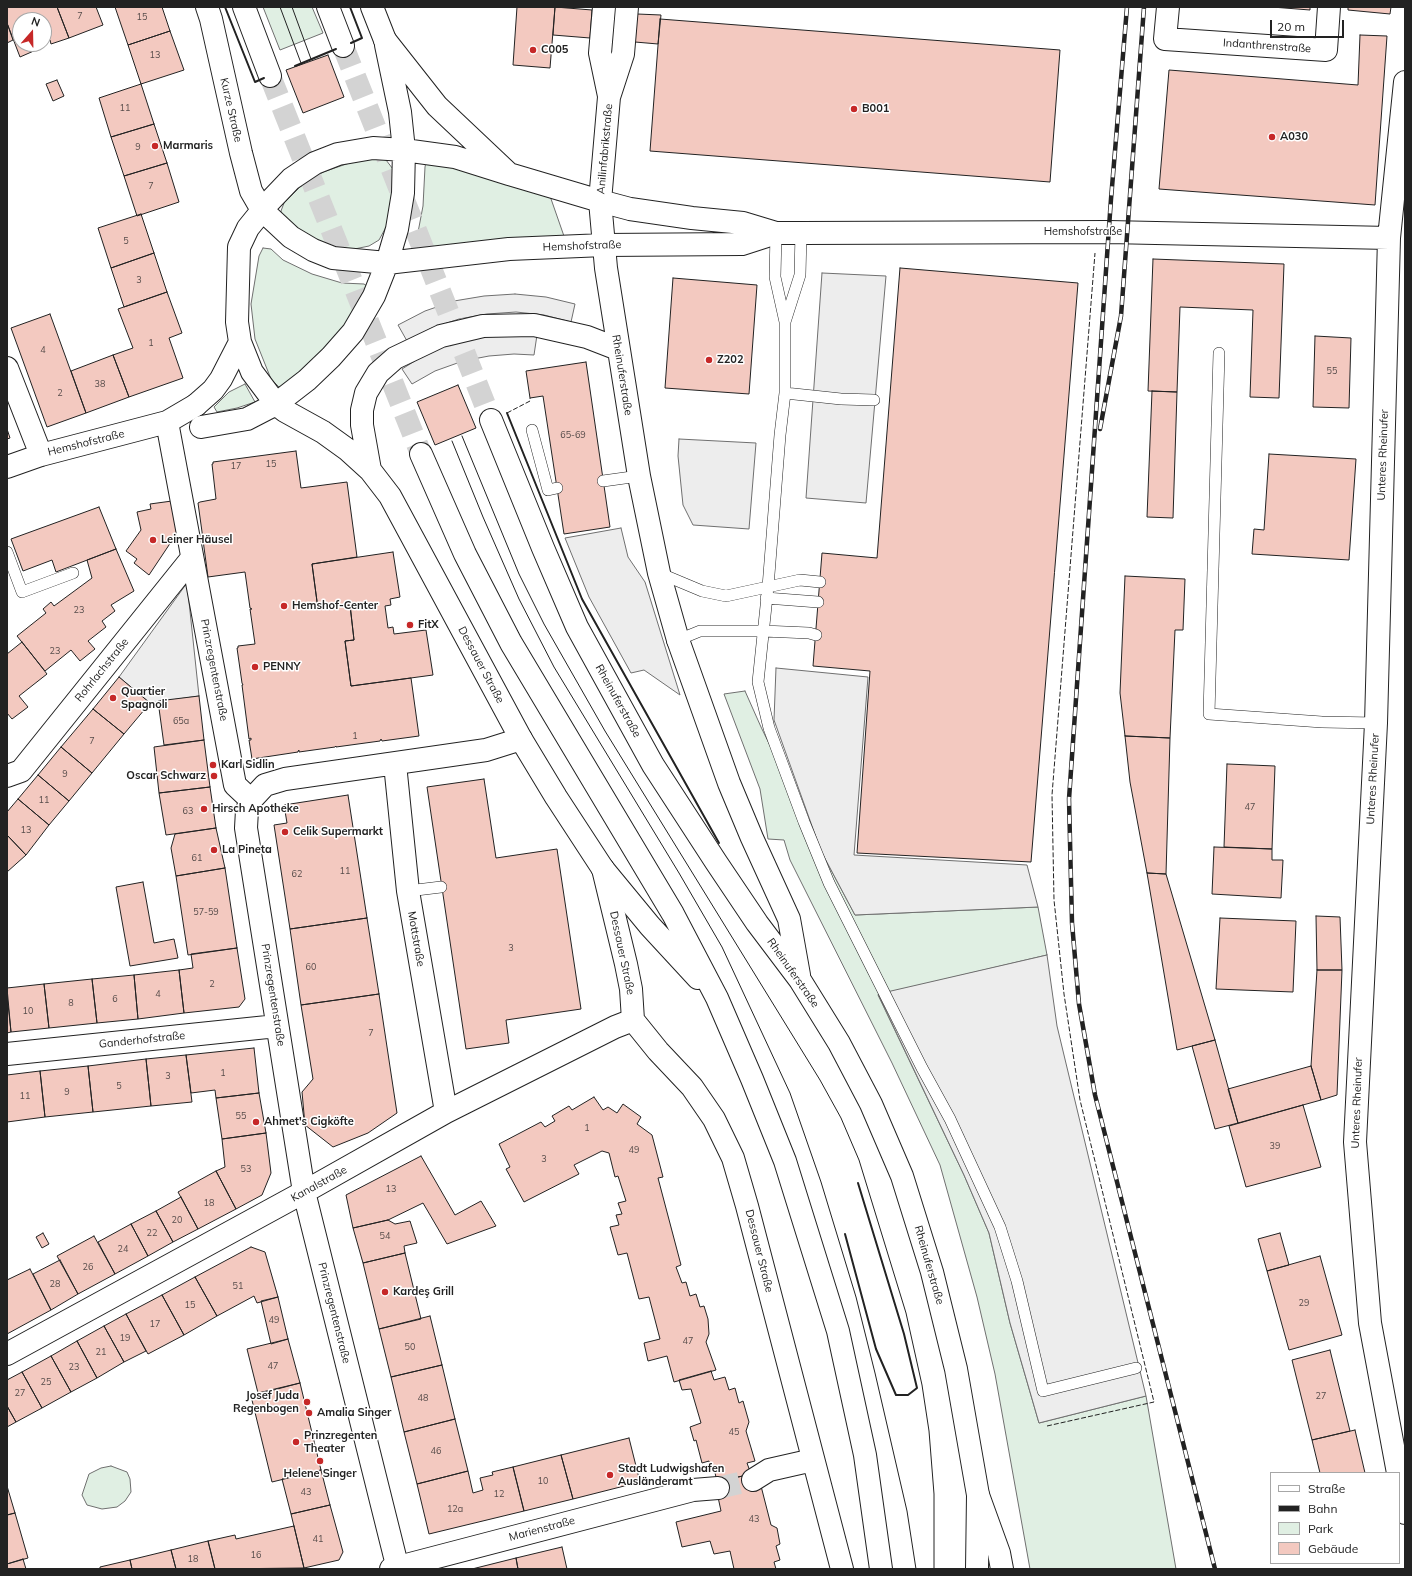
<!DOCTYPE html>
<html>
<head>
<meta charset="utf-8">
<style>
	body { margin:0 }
	#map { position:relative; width:1412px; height:1576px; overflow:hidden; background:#fff; font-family:Mulish,sans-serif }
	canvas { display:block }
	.frame { position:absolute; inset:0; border:8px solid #222; pointer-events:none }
	.legend { position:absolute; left:1270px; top:1472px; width:130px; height:92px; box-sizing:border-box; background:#fff; border:1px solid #a7a7a7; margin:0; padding:5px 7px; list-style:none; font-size:12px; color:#222 }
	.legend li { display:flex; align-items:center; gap:8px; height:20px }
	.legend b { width:20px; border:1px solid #a7a7a7 }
	.north { position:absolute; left:12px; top:12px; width:40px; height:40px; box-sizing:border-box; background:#fff; border:1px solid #a7a7a7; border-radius:50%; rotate:20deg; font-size:11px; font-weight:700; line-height:16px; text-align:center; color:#222 }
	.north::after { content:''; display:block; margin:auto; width:14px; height:18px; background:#c62828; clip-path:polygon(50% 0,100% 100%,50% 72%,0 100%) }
	.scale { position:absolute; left:1270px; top:20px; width:74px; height:18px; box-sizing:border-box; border:2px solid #222; border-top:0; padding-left:5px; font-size:12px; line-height:14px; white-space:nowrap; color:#222; -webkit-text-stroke:3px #fff; paint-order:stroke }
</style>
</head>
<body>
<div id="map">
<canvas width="1412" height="1576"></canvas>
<div class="frame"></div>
<ul class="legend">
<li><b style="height:5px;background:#fff"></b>Straße</li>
<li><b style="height:5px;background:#222"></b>Bahn</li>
<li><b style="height:11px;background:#e0efe3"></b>Park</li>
<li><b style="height:11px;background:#f3c9c0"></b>Gebäude</li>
</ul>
<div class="north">N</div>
<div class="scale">20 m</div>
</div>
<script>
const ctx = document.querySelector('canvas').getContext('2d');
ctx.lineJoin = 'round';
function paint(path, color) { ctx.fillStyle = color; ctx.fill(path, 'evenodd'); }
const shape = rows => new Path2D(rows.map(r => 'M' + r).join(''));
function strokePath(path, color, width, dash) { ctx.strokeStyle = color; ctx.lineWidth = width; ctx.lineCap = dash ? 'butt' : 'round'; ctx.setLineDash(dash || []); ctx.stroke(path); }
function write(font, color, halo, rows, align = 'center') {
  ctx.font = font + ' Mulish,sans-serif'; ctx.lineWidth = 3; ctx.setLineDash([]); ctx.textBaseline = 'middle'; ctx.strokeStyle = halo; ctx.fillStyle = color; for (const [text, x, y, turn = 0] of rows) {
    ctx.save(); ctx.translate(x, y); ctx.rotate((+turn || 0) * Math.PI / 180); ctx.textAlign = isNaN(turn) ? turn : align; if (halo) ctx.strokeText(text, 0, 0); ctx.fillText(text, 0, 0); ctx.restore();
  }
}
const green = shape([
	[263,7,312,7,323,33,280,50,263,7],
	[377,158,386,160,396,173,391,218,379,240,369,246,345,251,326,247,281,218,281,211,284,203,300,187,323,172,358,160,377,158],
	[431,160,550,196,565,239,418,252,415,248,423,206,425,167,426,162,431,160],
	[263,248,271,249,283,260,312,274,342,283,364,284,370,288,347,326,310,366,286,385,279,387,271,379,255,339,251,304,259,256,263,248],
	[245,384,255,402,237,408,217,412,214,407,229,392,245,384],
	[745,691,761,727,821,851,855,915,1038,907,1047,955,878,995,964,1175,989,1233,1010,1323,1039,1423,1146,1396,1176,1569,1030,1569,995,1374,977,1297,940,1165,892,1063,790,860,784,840,768,839,760,789,724,694,745,691],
	[111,1466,127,1472,130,1479,131,1492,125,1501,117,1507,102,1509,87,1505,82,1495,89,1474,101,1468,111,1466]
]);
const parking = shape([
	[822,273,886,276,866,503,806,498,822,273],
	[515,294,546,297,575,304,571,322,544,315,516,312,487,314,459,319,432,328,407,341,398,325,425,311,454,301,484,296,515,294],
	[537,335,534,355,514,354,489,356,463,361,435,371,412,384,402,369,426,354,452,343,480,336,537,335],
	[679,439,756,443,749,529,693,525,683,505,678,456,679,439],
	[621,528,628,557,645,582,680,695,644,670,631,673,589,597,565,538,621,528],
	[187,583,199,696,150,703,119,677,187,583],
	[776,668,868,677,854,855,1027,865,1038,907,855,915,821,851,774,720,776,668],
	[1047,955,1057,1026,1146,1396,1039,1423,1010,1323,989,1233,964,1175,878,994,1047,955]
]);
const building = shape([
	[7,7,57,7,69,38,51,44,50,40,44,42,44,20,20,20,20,44,34,44,36,50,20,57,7,23,7,7],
	[57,7,96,7,103,25,69,38,57,7],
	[115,7,162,7,170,31,128,45,115,7],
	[517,7,555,7,550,68,513,65,517,7],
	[555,7,592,10,590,38,553,35,555,7],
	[1272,7,1310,7,1310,10,1272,7],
	[1348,7,1391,7,1390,14,1348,10,1348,7],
	[637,14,661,15,658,44,635,42,637,14],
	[660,19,1060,50,1050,182,650,151,660,19],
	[7,23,13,40,7,43,7,23],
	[170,31,184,70,141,84,128,45,170,31],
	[1360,35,1387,36,1375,205,1159,189,1169,70,1358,85,1360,35],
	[328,55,344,97,303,113,286,70,328,55],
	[57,80,64,96,53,101,46,84,57,80],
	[141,84,154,124,111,137,99,98,141,84],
	[154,124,167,163,124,176,111,137,154,124],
	[167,163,179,202,137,216,124,176,167,163],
	[141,214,154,253,111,268,98,228,141,214],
	[154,253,167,292,124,307,111,268,154,253],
	[1153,259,1284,264,1279,398,1250,397,1253,310,1180,307,1177,392,1148,391,1153,259],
	[900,268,1078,283,1031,862,857,853,870,671,813,666,822,553,877,558,900,268],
	[673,278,757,285,749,394,665,388,673,278],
	[167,292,182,333,169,338,183,378,129,397,113,355,133,348,118,309,167,292],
	[50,314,86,413,47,427,11,328,50,314],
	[1315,336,1351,338,1349,408,1313,407,1315,336],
	[113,355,129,397,86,413,71,371,113,355],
	[586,362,610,527,564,534,543,396,530,398,526,371,586,362],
	[458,385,476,428,435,445,417,402,458,385],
	[1152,391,1177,392,1173,518,1147,517,1152,391],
	[7,429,10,438,7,439,7,429],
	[296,451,301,488,347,482,357,557,312,564,318,609,350,605,354,640,345,641,351,686,411,678,419,736,382,741,381,739,380,741,336,747,336,746,335,747,299,752,299,750,298,751,298,752,252,759,249,740,251,740,251,738,249,739,242,685,243,685,242,683,237,648,238,648,238,646,255,644,250,609,252,609,250,608,245,572,208,577,203,540,205,538,203,539,198,503,200,502,216,499,212,464,213,464,213,462,296,451],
	[1269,454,1356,459,1349,560,1252,554,1254,529,1264,530,1269,454],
	[172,501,179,530,149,575,134,563,137,559,126,551,141,530,137,512,151,509,150,504,172,501],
	[99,507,116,549,56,572,52,560,23,571,11,539,99,507],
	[116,549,134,591,111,605,115,611,102,621,106,627,88,641,95,649,80,661,71,650,45,671,17,636,46,613,43,609,51,602,54,606,92,578,87,560,116,549],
	[393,552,400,597,390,599,391,605,385,606,388,628,393,627,394,634,426,630,433,675,351,686,345,641,354,640,350,605,318,609,312,564,393,552],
	[1125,576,1185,579,1183,630,1175,630,1170,738,1125,736,1120,693,1125,576],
	[22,642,47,674,19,696,28,707,12,719,7,713,7,654,22,642],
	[119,677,150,703,124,734,93,709,119,677],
	[199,696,204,740,164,745,158,701,199,696],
	[93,709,124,734,92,773,61,747,93,709],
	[1125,736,1170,738,1166,874,1147,873,1130,782,1125,736],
	[204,740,210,787,159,793,154,747,204,740],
	[61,747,92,773,69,801,38,775,61,747],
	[1227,764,1275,766,1272,849,1224,847,1227,764],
	[38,775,69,801,49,825,18,799,38,775],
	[484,779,496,858,557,849,581,1009,506,1020,509,1043,466,1049,427,787,484,779],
	[210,787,216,828,166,835,159,793,210,787],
	[348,795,367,918,290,929,274,825,287,823,284,805,348,795],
	[18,799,49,825,26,855,7,835,7,812,18,799],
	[216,828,225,868,176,876,171,848,175,834,216,828],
	[7,835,26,855,7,872,7,835],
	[1214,847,1272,849,1272,860,1283,860,1281,898,1212,894,1214,847],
	[225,868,237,948,188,955,176,876,225,868],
	[1147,873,1166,874,1215,1040,1177,1050,1147,873],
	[143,882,154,943,174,939,178,958,130,966,116,887,143,882],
	[1316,916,1340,917,1342,970,1317,970,1316,916],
	[367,918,379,994,301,1005,290,929,367,918],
	[1220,918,1296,921,1293,992,1216,989,1220,918],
	[237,948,245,999,239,1007,184,1013,179,970,193,968,191,954,237,948],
	[179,970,184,1013,138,1019,134,975,179,970],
	[1317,970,1342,970,1337,1095,1321,1100,1311,1066,1317,970],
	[134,975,138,1019,97,1023,92,979,134,975],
	[92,979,97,1023,49,1028,44,984,92,979],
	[44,984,49,1028,11,1032,7,988,44,984],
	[379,994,397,1113,368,1133,333,1147,305,1125,302,1092,313,1079,301,1005,379,994],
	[7,995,11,1032,7,1033,7,995],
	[1215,1040,1238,1123,1215,1129,1192,1046,1215,1040],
	[254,1048,259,1093,216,1098,215,1090,191,1093,186,1055,254,1048],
	[186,1055,192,1102,151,1106,146,1059,186,1055],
	[146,1059,151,1106,93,1112,88,1066,146,1059],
	[88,1066,93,1112,45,1117,40,1071,88,1066],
	[1311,1066,1321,1100,1238,1123,1228,1089,1311,1066],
	[40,1071,45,1117,7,1122,7,1075,40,1071],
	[259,1093,266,1133,222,1139,216,1098,259,1093],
	[594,1097,603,1110,608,1107,617,1113,623,1104,641,1117,637,1124,652,1135,663,1177,658,1178,681,1265,676,1267,682,1283,686,1282,690,1296,696,1294,700,1307,704,1306,708,1319,709,1334,706,1342,716,1370,674,1382,667,1356,648,1361,644,1343,660,1339,649,1297,639,1299,627,1253,618,1255,610,1227,619,1225,616,1215,622,1214,618,1203,626,1201,618,1176,615,1177,609,1153,602,1151,574,1165,579,1174,524,1202,506,1169,510,1167,499,1144,541,1122,545,1127,555,1121,552,1116,569,1106,572,1110,594,1097],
	[1303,1105,1321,1167,1246,1187,1229,1126,1303,1105],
	[266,1133,271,1173,262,1195,236,1209,216,1171,225,1167,222,1139,266,1133],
	[421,1156,455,1215,481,1201,496,1226,447,1244,423,1203,388,1220,353,1228,346,1195,421,1156],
	[216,1171,236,1209,198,1229,178,1192,216,1171],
	[181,1197,198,1229,173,1242,156,1211,181,1197],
	[156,1211,173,1242,148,1256,131,1224,156,1211],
	[388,1220,395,1224,410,1221,417,1243,404,1246,405,1253,363,1263,353,1228,388,1220],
	[131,1224,148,1256,115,1274,98,1242,131,1224],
	[43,1233,49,1244,42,1248,36,1237,43,1233],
	[1280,1233,1289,1265,1267,1271,1258,1239,1280,1233],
	[94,1236,115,1274,78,1294,57,1256,94,1236],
	[251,1247,265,1252,278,1297,257,1303,254,1296,217,1316,195,1277,251,1247],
	[405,1253,421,1319,379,1329,363,1263,405,1253],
	[1320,1256,1342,1335,1289,1350,1267,1271,1320,1256],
	[60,1260,78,1294,51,1310,33,1274,60,1260],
	[30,1269,51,1310,7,1334,7,1280,30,1269],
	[195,1277,217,1316,184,1335,162,1295,195,1277],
	[162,1295,184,1335,148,1354,126,1314,162,1295],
	[278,1297,288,1339,271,1344,261,1301,278,1297],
	[126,1314,146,1351,124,1362,104,1326,126,1314],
	[430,1316,442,1365,391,1377,379,1329,430,1316],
	[104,1326,124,1362,97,1378,77,1341,104,1326],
	[288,1339,300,1383,258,1393,247,1349,288,1339],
	[77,1341,97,1378,71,1392,51,1356,77,1341],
	[1330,1350,1350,1431,1312,1440,1292,1360,1330,1350],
	[51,1356,71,1392,42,1408,22,1372,51,1356],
	[442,1365,455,1419,404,1432,391,1377,442,1365],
	[711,1371,714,1380,725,1377,729,1390,735,1388,739,1403,743,1401,749,1422,746,1431,755,1461,747,1463,751,1474,717,1482,714,1468,711,1469,709,1461,702,1463,696,1440,694,1441,690,1427,701,1423,691,1389,682,1390,679,1380,711,1371],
	[22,1372,42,1408,16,1422,7,1406,7,1380,22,1372],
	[300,1383,321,1470,272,1482,251,1396,300,1383],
	[7,1406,16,1422,7,1427,7,1406],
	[455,1419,468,1471,417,1484,404,1432,455,1419],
	[1355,1430,1365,1473,1320,1473,1312,1440,1355,1430],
	[629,1438,640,1482,573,1499,561,1455,629,1438],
	[561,1455,573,1499,524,1511,513,1467,561,1455],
	[513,1467,524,1511,429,1534,417,1484,468,1471,473,1493,483,1490,480,1478,493,1475,492,1472,513,1467],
	[321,1470,330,1505,291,1514,282,1479,321,1470],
	[751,1474,761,1486,771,1525,777,1528,780,1544,776,1546,780,1560,774,1562,776,1569,734,1569,730,1551,714,1554,710,1541,682,1547,676,1522,721,1511,718,1497,717,1482,751,1474],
	[7,1486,15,1513,7,1515,7,1486],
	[330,1505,343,1552,339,1560,304,1568,291,1514,330,1505],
	[15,1513,28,1558,7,1564,7,1515,15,1513],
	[294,1526,304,1568,215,1569,208,1541,235,1535,236,1539,294,1526],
	[208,1541,215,1569,176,1569,171,1550,208,1541],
	[562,1547,567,1569,518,1569,516,1558,562,1547],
	[171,1550,176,1569,132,1569,130,1560,171,1550],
	[516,1558,518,1569,472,1569,516,1558],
	[23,1559,26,1569,7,1569,7,1564,23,1559],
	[130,1560,132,1569,100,1569,100,1567,130,1560]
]);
const streetTunnel = shape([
	[718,1488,753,1480]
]);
const primaryTunnel = shape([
	[343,46,491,420],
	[270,76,421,454]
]);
const lane = shape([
	[776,233,775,277,785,322,785,393,780,435,768,587,758,682,769,728,804,822,829,883,922,1068,950,1119,1000,1227,1017,1281,1043,1391,1136,1368],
	[785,322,800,275,801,233],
	[1219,353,1209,714,1322,722,1376,723],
	[785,393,841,399,874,400],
	[532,430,548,490,557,488],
	[603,481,639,476],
	[7,552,22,592,73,573],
	[659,573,702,591,726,596,800,580,820,582],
	[766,598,818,602],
	[678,640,700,631,763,631,809,633,816,635],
	[408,891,441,887]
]);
const street = shape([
	[604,7,600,53,609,96],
	[627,7,623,54,609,97,600,201,630,209,692,218,743,223,776,233],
	[1168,7,1165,39,1326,50,1329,7],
	[604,245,742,244,776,233,801,233,1109,232,1389,238],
	[7,368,41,455],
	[167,422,235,785,251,800],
	[7,467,41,455,167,422,196,405],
	[395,764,408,891,446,1112],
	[7,776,21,771,192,558],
	[603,869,626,964,631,989,633,1020,658,1051,692,1087,714,1119,733,1158,747,1206,842,1569],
	[7,1054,277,1026],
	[7,1354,304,1192,446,1112,615,1027,633,1020],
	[1398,1473,1370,1323,1355,1142,1376,723,1389,238,1405,82],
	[753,1480,769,1470,813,1460],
	[1399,1481,1405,1513],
	[391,1569,693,1490,718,1488],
	[398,1569,304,1192,246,828,247,810,251,800,265,785,285,779,486,750,521,739]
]);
const secondary = shape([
	[207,7,211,19,241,153,251,191,262,210,291,237,313,250,333,258,387,263,509,249,604,245],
	[385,40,437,106,509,174,600,201,606,268,639,476,659,573,678,640],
	[509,174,455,157,404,150,373,148,338,154,315,163,291,179,269,202,248,228,239,247,237,322,240,342,252,372,276,404,285,411,323,432,348,450,370,470,390,496,521,739,556,797,603,869],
	[196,405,213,390,221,379,240,342],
	[201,427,247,419,276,404,307,380,331,357,353,332,374,296,387,263,397,229,403,193,404,150,400,112,386,45],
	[370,470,362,425,362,410,366,393,378,373,395,358,441,336,483,326,534,325,587,337,618,349]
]);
const primary = shape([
	[244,7,270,76],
	[328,7,343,46],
	[372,7,385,40],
	[491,420,543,548,577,627,653,765,716,862,757,923,800,980,839,1043,871,1104,902,1176,932,1272,956,1369,978,1495,977,1569],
	[421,454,465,554,511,643,673,914,717,998,752,1079,785,1161,838,1331,865,1455,881,1569],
	[678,640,729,783,752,838,789,919,799,975],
	[603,869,650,926,698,978]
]);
const highway = shape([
	[978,1495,999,1553,1002,1569]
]);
const tram = shape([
	[280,7,301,63],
	[292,7,311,59],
	[462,436,519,574,544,624,605,731,820,1080,841,1118,859,1160,906,1313,922,1385,929,1431,934,1494,934,1569],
	[452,441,483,517,519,599,554,667,679,873,722,947,790,1093,821,1182,856,1297,875,1373,907,1511,916,1569]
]);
const rail = shape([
	[1127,7,1111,199,1069,799,1072,923,1079,1004,1095,1095,1215,1569],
	[1100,429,1121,316,1144,7]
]);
const fence = shape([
	[507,413,530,401,530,398],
	[1047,1426,1154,1402,1080,1100,1064,994,1054,900,1052,795,1095,253]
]);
const wall = shape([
	[225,7,255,82,264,78],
	[350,7,362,38,351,43],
	[295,66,336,49],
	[507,413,582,599,719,843],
	[845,1234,876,1349,896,1395,908,1395,917,1388,904,1334,858,1183]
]);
const markers = [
	[533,50,4,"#c62828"],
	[854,109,4,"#c62828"],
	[1272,137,4,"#c62828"],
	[155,146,4,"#c62828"],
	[709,360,4,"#c62828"],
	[153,540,4,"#c62828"],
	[284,606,4,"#c62828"],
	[410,625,4,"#c62828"],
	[255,667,4,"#c62828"],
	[113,698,4,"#c62828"],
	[213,765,4,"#c62828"],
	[214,776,4,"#c62828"],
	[204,809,4,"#c62828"],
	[285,832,4,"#c62828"],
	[214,850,4,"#c62828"],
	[256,1122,4,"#c62828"],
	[385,1292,4,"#c62828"],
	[307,1402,4,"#c62828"],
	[309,1413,4,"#c62828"],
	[296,1442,4,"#c62828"],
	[320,1461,4,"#c62828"],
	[610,1475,4,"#c62828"]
];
const numberNames = [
	["7",80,16],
	["15",142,17],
	["13",155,55],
	["11",125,108],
	["9",138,147],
	["7",151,186],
	["5",126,241],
	["3",139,280],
	["1",151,343],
	["4",43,350],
	["55",1332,371],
	["38",100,384],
	["2",60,393],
	["65-69",573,435],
	["15",271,464],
	["17",236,466],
	["23",79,610],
	["23",55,651],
	["65a",181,721],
	["1",355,736],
	["7",92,741],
	["9",65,774],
	["11",44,800],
	["47",1250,807],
	["63",188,811],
	["13",26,830],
	["61",197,858],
	["11",345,871],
	["62",297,874],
	["57-59",206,912],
	["3",511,948],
	["60",311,967],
	["2",212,984],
	["4",158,994],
	["6",115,999],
	["8",71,1003],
	["10",28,1011],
	["7",371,1033],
	["1",223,1073],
	["3",168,1076],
	["5",119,1086],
	["9",67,1092],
	["11",25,1096],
	["55",241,1116],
	["1",587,1128],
	["39",1275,1146],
	["49",634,1150],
	["3",544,1159],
	["53",246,1169],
	["13",391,1189],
	["18",209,1203],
	["20",177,1220],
	["22",152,1233],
	["54",385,1236],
	["24",123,1249],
	["26",88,1267],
	["28",55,1284],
	["51",238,1286],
	["29",1304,1303],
	["15",190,1305],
	["49",274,1320],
	["17",155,1324],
	["19",125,1338],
	["47",688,1341],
	["50",410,1347],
	["21",101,1352],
	["47",273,1366],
	["23",74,1367],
	["25",46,1382],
	["27",20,1393],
	["27",1321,1396],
	["48",423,1398],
	["45",734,1432],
	["46",436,1451],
	["10",543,1481],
	["43",306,1492],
	["12",499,1494],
	["12a",455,1509],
	["43",754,1519],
	["41",318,1539],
	["16",256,1555],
	["18",193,1559]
];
const streetNames = [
	["Indanthrenstraße",1267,46,4],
	["Kurze Straße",231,110,77],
	["Anilinfabrikstraße",605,149,-85],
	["Hemshofstraße",1083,232],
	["Hemshofstraße",582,246,-2],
	["Rheinuferstraße",622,375,81],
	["Hemshofstraße",86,443,-14],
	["Unteres Rheinufer",1383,455,-88],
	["Dessauer Straße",481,665,62],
	["Rohrlachstraße",102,670,-51],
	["Prinzregentenstraße",214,670,79],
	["Rheinuferstraße",618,701,61],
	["Unteres Rheinufer",1373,779,-87],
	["Mottstraße",416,939,80],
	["Dessauer Straße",622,953,78],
	["Rheinuferstraße",793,973,55],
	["Prinzregentenstraße",273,995,81],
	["Ganderhofstraße",142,1040,-6],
	["Unteres Rheinufer",1357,1103,-88],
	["Kanalstraße",319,1184,-29],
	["Dessauer Straße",759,1251,76],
	["Rheinuferstraße",929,1265,74],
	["Prinzregentenstraße",334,1313,76],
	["Marienstraße",542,1529,-15]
];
const poiNames = [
	["C005",541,50],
	["B001",862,109],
	["A030",1280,137],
	["Marmaris",163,146],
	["Z202",717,360],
	["Leiner Häusel",161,540],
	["Hemshof-Center",292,606],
	["FitX",418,625],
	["PENNY",263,667],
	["Quartier",121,692],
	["Spagnoli",121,705],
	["Karl Sidlin",221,765],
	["Oscar Schwarz",206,776,"right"],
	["Hirsch Apotheke",212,809],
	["Celik Supermarkt",293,832],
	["La Pineta",222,850],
	["Ahmet's Cigköfte",264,1122],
	["Kardeş Grill",393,1292],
	["Josef Juda",299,1396,"right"],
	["Regenbogen",299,1409,"right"],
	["Amalia Singer",317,1413],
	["Prinzregenten",304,1436],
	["Theater",304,1449],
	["Stadt Ludwigshafen",618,1469],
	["Ausländeramt",618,1482],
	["Helene Singer",320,1474,"center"]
];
paint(green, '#e0efe3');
strokePath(green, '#6f6f6f', 1);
paint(parking, '#ededed');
strokePath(parking, '#6f6f6f', 1);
paint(building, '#f3c9c0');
strokePath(building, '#222', 1);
strokePath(streetTunnel, '#d3d3d3', 22, [22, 11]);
strokePath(primaryTunnel, '#d3d3d3', 22, [22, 11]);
strokePath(lane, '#222', 12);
strokePath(street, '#222', 24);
strokePath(secondary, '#222', 24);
strokePath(primary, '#222', 24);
strokePath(highway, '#222', 24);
strokePath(lane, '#fff', 11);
strokePath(street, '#fff', 22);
strokePath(secondary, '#fff', 22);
strokePath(primary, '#fff', 22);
strokePath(highway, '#fff', 22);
strokePath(tram, '#222', 1);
strokePath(rail, '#222', 4.5);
strokePath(rail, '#fff', 3, [9]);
strokePath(fence, '#222', 1, [5, 2]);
strokePath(wall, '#222', 2);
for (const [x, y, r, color] of markers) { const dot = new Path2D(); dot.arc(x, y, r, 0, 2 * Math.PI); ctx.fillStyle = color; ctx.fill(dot); strokePath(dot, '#fff', 1.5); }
write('9px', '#564c4a', null, numberNames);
write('11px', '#222', '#fff', streetNames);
write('bold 11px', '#222', '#fff', poiNames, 'left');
</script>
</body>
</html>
